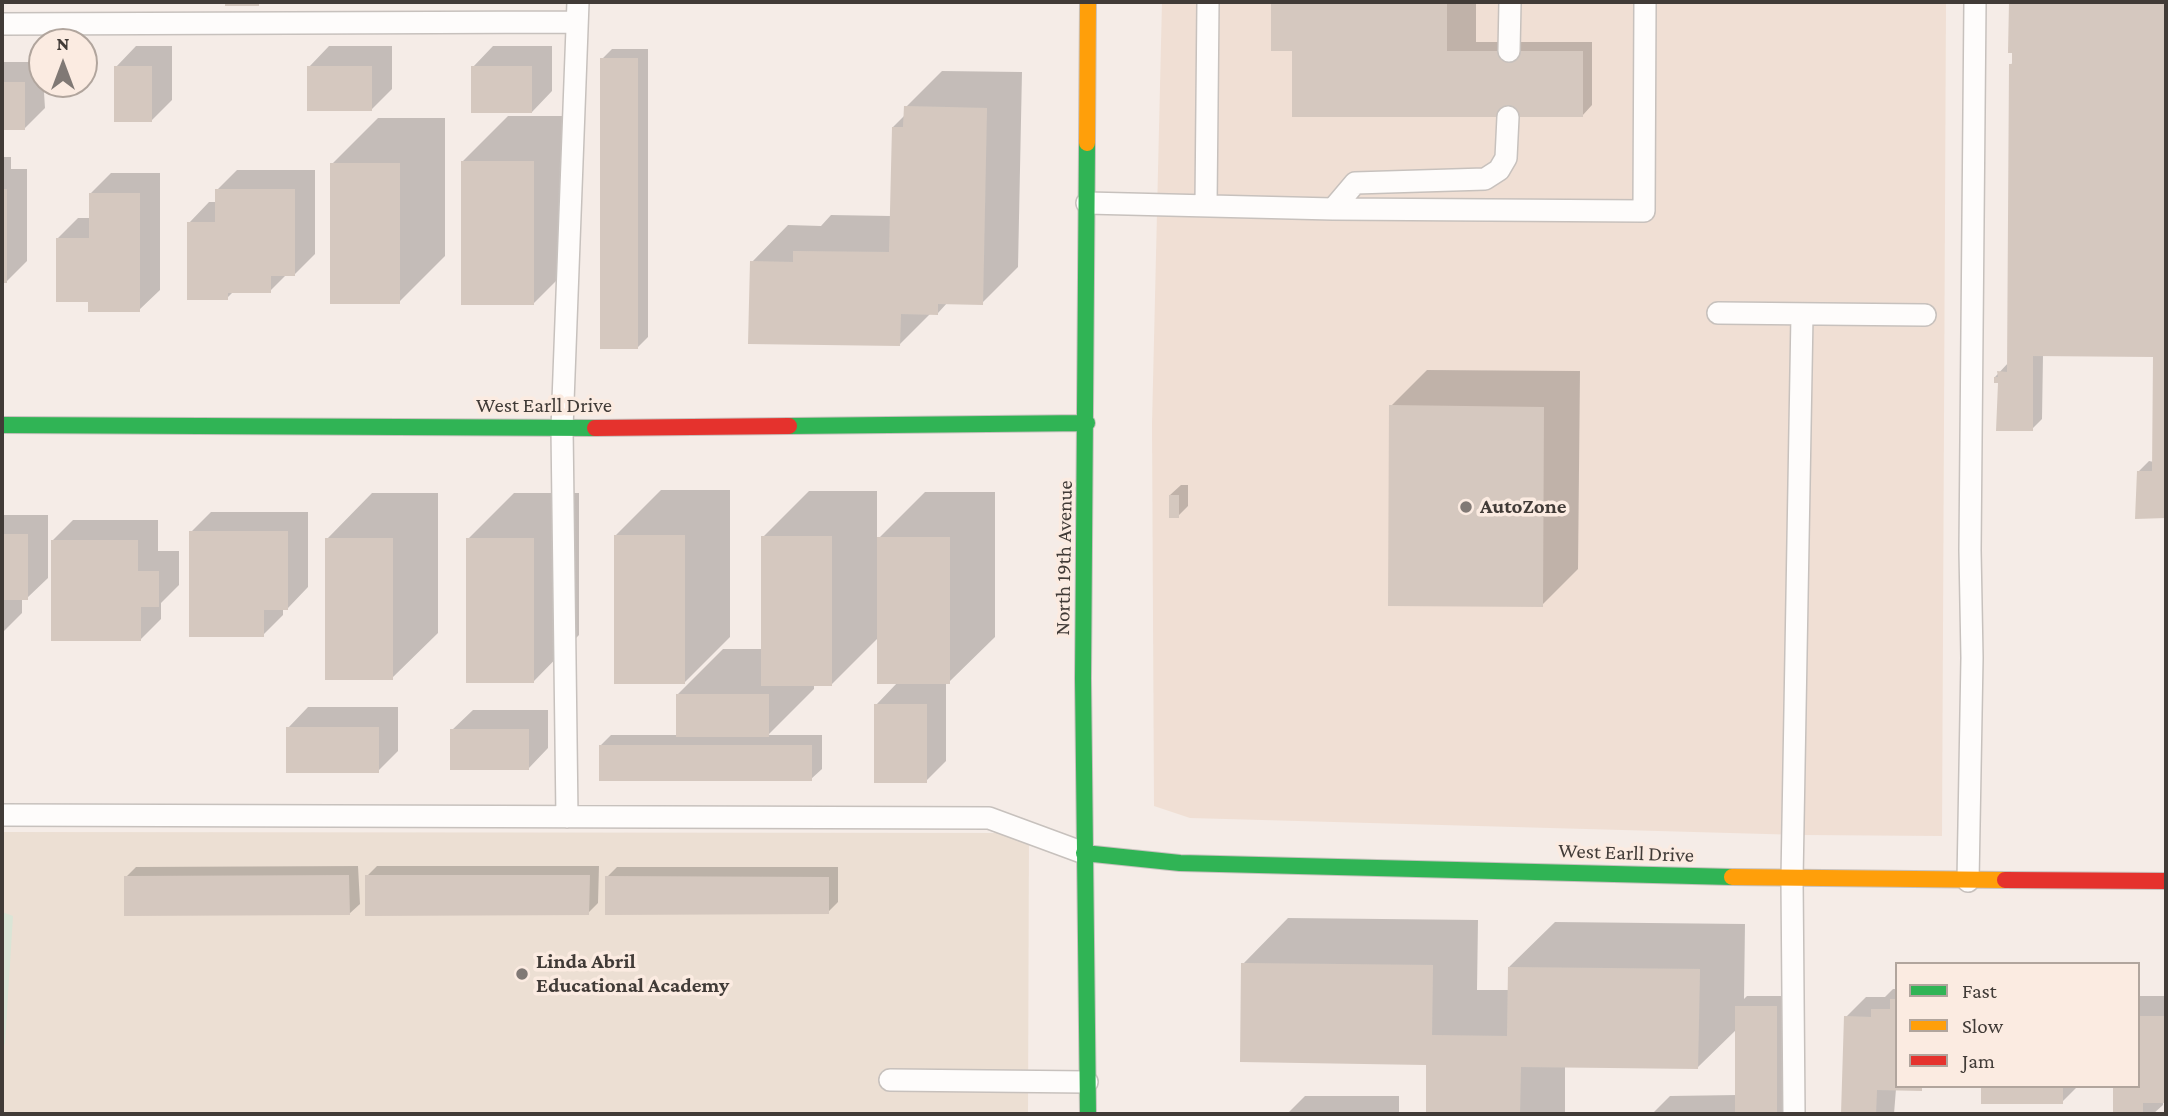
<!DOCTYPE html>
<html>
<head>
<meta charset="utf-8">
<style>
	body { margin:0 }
	#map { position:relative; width:2168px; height:1116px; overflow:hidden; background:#f5ece7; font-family:"Crimson Pro",serif }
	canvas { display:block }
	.frame { position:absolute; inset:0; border:4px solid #413b37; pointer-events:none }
	.legend { position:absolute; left:1895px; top:962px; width:245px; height:126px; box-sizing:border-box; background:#fbebe1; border:2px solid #b1a59d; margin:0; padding:9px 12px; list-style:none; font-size:21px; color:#413b37 }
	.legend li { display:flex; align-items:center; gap:14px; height:35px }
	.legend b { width:35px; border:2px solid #b1a59d }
	.north { position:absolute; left:28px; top:28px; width:70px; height:70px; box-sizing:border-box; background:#fbebe1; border:2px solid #b1a59d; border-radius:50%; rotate:0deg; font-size:19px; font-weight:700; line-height:28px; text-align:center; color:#413b37 }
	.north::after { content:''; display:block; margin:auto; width:24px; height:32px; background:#807975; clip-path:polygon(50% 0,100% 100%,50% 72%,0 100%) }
</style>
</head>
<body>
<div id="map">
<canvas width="2168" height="1116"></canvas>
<div class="frame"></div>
<ul class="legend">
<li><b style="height:9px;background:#30b455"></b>Fast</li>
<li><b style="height:9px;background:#ff9f0a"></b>Slow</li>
<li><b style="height:9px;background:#e5322d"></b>Jam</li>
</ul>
<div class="north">N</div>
</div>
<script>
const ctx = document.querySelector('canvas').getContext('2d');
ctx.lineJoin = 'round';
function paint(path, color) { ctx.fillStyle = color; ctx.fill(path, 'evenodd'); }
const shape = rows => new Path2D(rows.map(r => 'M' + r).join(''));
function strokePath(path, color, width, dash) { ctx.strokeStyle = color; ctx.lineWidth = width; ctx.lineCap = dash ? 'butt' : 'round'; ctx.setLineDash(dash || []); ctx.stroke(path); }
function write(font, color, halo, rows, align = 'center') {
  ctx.font = font + ' "Crimson Pro",serif'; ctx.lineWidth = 7; ctx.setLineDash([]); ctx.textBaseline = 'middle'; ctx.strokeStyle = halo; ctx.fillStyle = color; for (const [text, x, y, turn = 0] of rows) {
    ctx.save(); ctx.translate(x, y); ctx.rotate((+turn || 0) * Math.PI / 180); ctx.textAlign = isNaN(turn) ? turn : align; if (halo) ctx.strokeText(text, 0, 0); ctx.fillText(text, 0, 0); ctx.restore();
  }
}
const built = shape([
	[1162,2,1946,2,1942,836,1802,835,1190,818,1154,806,1152,424]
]);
const education = shape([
	[2,832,1029,833,1028,1114,2,1114]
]);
const green = shape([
	[2,912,13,916,5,1043,2,1051]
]);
const shadow = shape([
	[1273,2,1476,2,1476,42,1592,42,1592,105,1582,116,1294,49,1273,49],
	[2011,2,2166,2,2166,517,2137,517,2139,471,2149,461,2154,462,2155,355,2043,355,2042,419,2032,429,1995,377,2009,362,2010,65,2014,62,2014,51,2010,51],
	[136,46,172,46,172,100,152,120,116,67],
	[329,46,392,46,392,89,372,109,309,67],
	[493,46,552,46,552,91,532,112,473,67],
	[612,49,648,49,648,337,638,347,602,59],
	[2,62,42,62,45,108,24,129,2,129],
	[942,71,1022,72,1018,267,982,303,948,302,938,313,931,313,899,345,752,262,788,225,821,226,831,215,891,216,893,127,905,115,906,107],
	[508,116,579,116,579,258,534,303,463,161],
	[378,118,445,118,445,256,399,302,332,164],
	[2,157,11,157,11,169,27,169,27,261,7,281,2,282],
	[237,170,315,170,315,254,294,275,286,275,270,291,234,291,227,298,189,223,209,202,217,202,217,190],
	[111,173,160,173,160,290,139,310,90,300,58,238,78,218,91,218,91,193],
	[1427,370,1580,371,1578,569,1542,605,1391,406],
	[1181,485,1188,485,1188,506,1178,516,1170,495],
	[661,490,730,490,730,637,685,682,615,536],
	[809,491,877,491,877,540,925,492,995,492,995,637,949,682,946,682,946,761,926,781,876,705,898,682,879,637,831,685,814,685,814,689,768,735,822,735,822,769,811,779,601,745,611,735,677,735,677,695,723,649,763,649,763,537],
	[372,493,438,493,438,633,392,678,327,539],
	[514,493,579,493,579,635,534,681,468,539],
	[211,512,308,512,308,587,288,608,283,608,283,615,263,635,191,532],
	[2,515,48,515,48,578,27,598,22,598,22,613,2,633],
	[73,520,158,520,158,551,179,551,179,585,161,603,161,619,141,639,53,540],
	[308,707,398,707,398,751,378,771,288,728],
	[473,710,548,710,548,748,528,769,452,730],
	[358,866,360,904,349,914,126,877,136,867],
	[377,866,599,866,598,903,588,913,367,876],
	[617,867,838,867,838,902,828,912,607,877],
	[1288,918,1478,920,1477,990,1509,990,1509,967,1555,922,1745,924,1744,999,1747,996,1786,996,1786,1114,1652,1114,1670,1096,1737,1095,1737,1029,1698,1067,1565,1066,1565,1114,1428,1114,1428,1063,1243,964],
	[1893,989,1897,989,1897,1086,1924,1086,1921,1089,1896,1089,1894,1114,1843,1114,1846,1017,1866,997,1885,997],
	[2138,996,2166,996,2166,1102,2163,1102,2163,1105,2153,1114,2115,1114,2115,1086,2138,1086],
	[1982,1086,2078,1086,2062,1102],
	[1305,1096,1399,1096,1399,1114,1287,1114]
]);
const building = shape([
	[225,2,259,2,259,6,225,6],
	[1271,2,1447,2,1447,51,1583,51,1583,117,1292,117,1292,51,1271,51],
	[2009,2,2166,2,2166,518,2135,519,2137,471,2152,471,2153,357,2033,356,2033,431,1996,431,1998,383,1994,383,1994,377,1998,377,1997,371,2007,372,2009,64,2012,64,2012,53,2008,53],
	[600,58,638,58,638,349,600,349],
	[114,66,152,66,152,122,114,122],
	[307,66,372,66,372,111,307,111],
	[471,66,532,66,532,113,471,113],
	[2,82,25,82,25,130,2,130],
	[904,106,987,108,983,305,938,304,938,315,901,314,900,346,748,344,750,261,793,262,793,251,889,252,892,127,903,127],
	[461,161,534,161,534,305,461,305],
	[330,163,400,163,400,304,330,304],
	[2,189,7,189,7,283,2,283],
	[215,189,295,189,295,276,271,276,271,293,228,293,228,300,187,300,187,222,215,222],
	[89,193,140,193,140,312,88,312,88,302,56,302,56,238,89,238],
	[1389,405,1544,407,1543,607,1388,606],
	[1169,495,1179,495,1179,518,1169,518],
	[189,531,288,531,288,610,264,610,264,637,189,637],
	[2,534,28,534,28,600,2,600],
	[614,535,685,535,685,684,614,684],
	[761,536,832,536,832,686,761,686],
	[877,537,950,537,950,684,877,684],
	[325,538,393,538,393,680,325,680],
	[466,538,534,538,534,683,466,683],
	[51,540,138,540,138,571,159,571,159,607,141,607,141,641,51,641],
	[676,694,769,694,769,737,676,737],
	[874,704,927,704,927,783,874,783],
	[286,727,379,727,379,773,286,773],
	[450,729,529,729,529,770,450,770],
	[599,745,812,745,812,781,599,781],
	[349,875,350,915,124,916,124,876],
	[365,875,590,875,589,915,365,916],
	[605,876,829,877,829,914,605,915],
	[1241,963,1433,965,1432,1035,1507,1036,1508,967,1700,969,1698,1069,1521,1067,1520,1114,1426,1114,1426,1065,1240,1062],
	[1890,999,1897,999,1897,1086,1922,1086,1922,1091,1877,1090,1876,1114,1841,1114,1844,1016,1871,1017,1871,1009,1890,1009],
	[1735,1006,1777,1006,1777,1114,1735,1114],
	[2138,1016,2166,1016,2166,1103,2143,1103,2143,1114,2113,1114,2113,1086,2138,1086],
	[1981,1086,2063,1086,2063,1104,1981,1104]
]);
const lane = shape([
	[2,24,577,22],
	[1509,51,1510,2],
	[1087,203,1333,209,1644,211,1645,2],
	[1206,205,1208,2],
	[1333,209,1355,183,1485,179,1499,170,1506,158,1508,117],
	[1718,313,1925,315],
	[2,815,989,818,1084,853],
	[567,817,562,428,578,2],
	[1968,881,1972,658,1970,550,1975,2],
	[890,1080,1087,1082],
	[1794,1114,1792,879,1802,315]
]);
const fast = shape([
	[1087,143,1083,678,1088,1114],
	[2,425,595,428],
	[789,426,1087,423],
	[1084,853,1180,863,1732,877]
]);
const slow = shape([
	[1087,143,1088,2],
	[1732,877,2005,880]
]);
const jam = shape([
	[595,428,789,426],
	[2005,880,2166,881]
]);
const markers = [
	[1466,507,7,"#807975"],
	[522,974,7,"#807975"]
];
const streetNames = [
	["West Earll Drive",544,406],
	["North 19th Avenue",1064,558,-89],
	["West Earll Drive",1626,853,2]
];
const poiNames = [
	["AutoZone",1480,507],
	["Linda Abril",536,962],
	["Educational Academy",536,986]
];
paint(built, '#f0dfd4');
paint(education, '#ecdfd3');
paint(green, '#dae5d6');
paint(shadow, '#0003');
paint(building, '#d5c8bf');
strokePath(lane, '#c7c1bd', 24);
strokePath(fast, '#c7c1bd', 18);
strokePath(slow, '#c7c1bd', 18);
strokePath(jam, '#c7c1bd', 18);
strokePath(lane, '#fefcfb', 21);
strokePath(fast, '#30b455', 16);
strokePath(slow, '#ff9f0a', 16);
strokePath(jam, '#e5322d', 16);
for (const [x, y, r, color] of markers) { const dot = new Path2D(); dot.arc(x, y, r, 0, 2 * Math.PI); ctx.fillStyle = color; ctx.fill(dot); strokePath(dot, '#fbebe1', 2.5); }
write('21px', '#413b37', '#fbebe1', streetNames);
write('bold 21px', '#413b37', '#fbebe1', poiNames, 'left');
</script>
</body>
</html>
